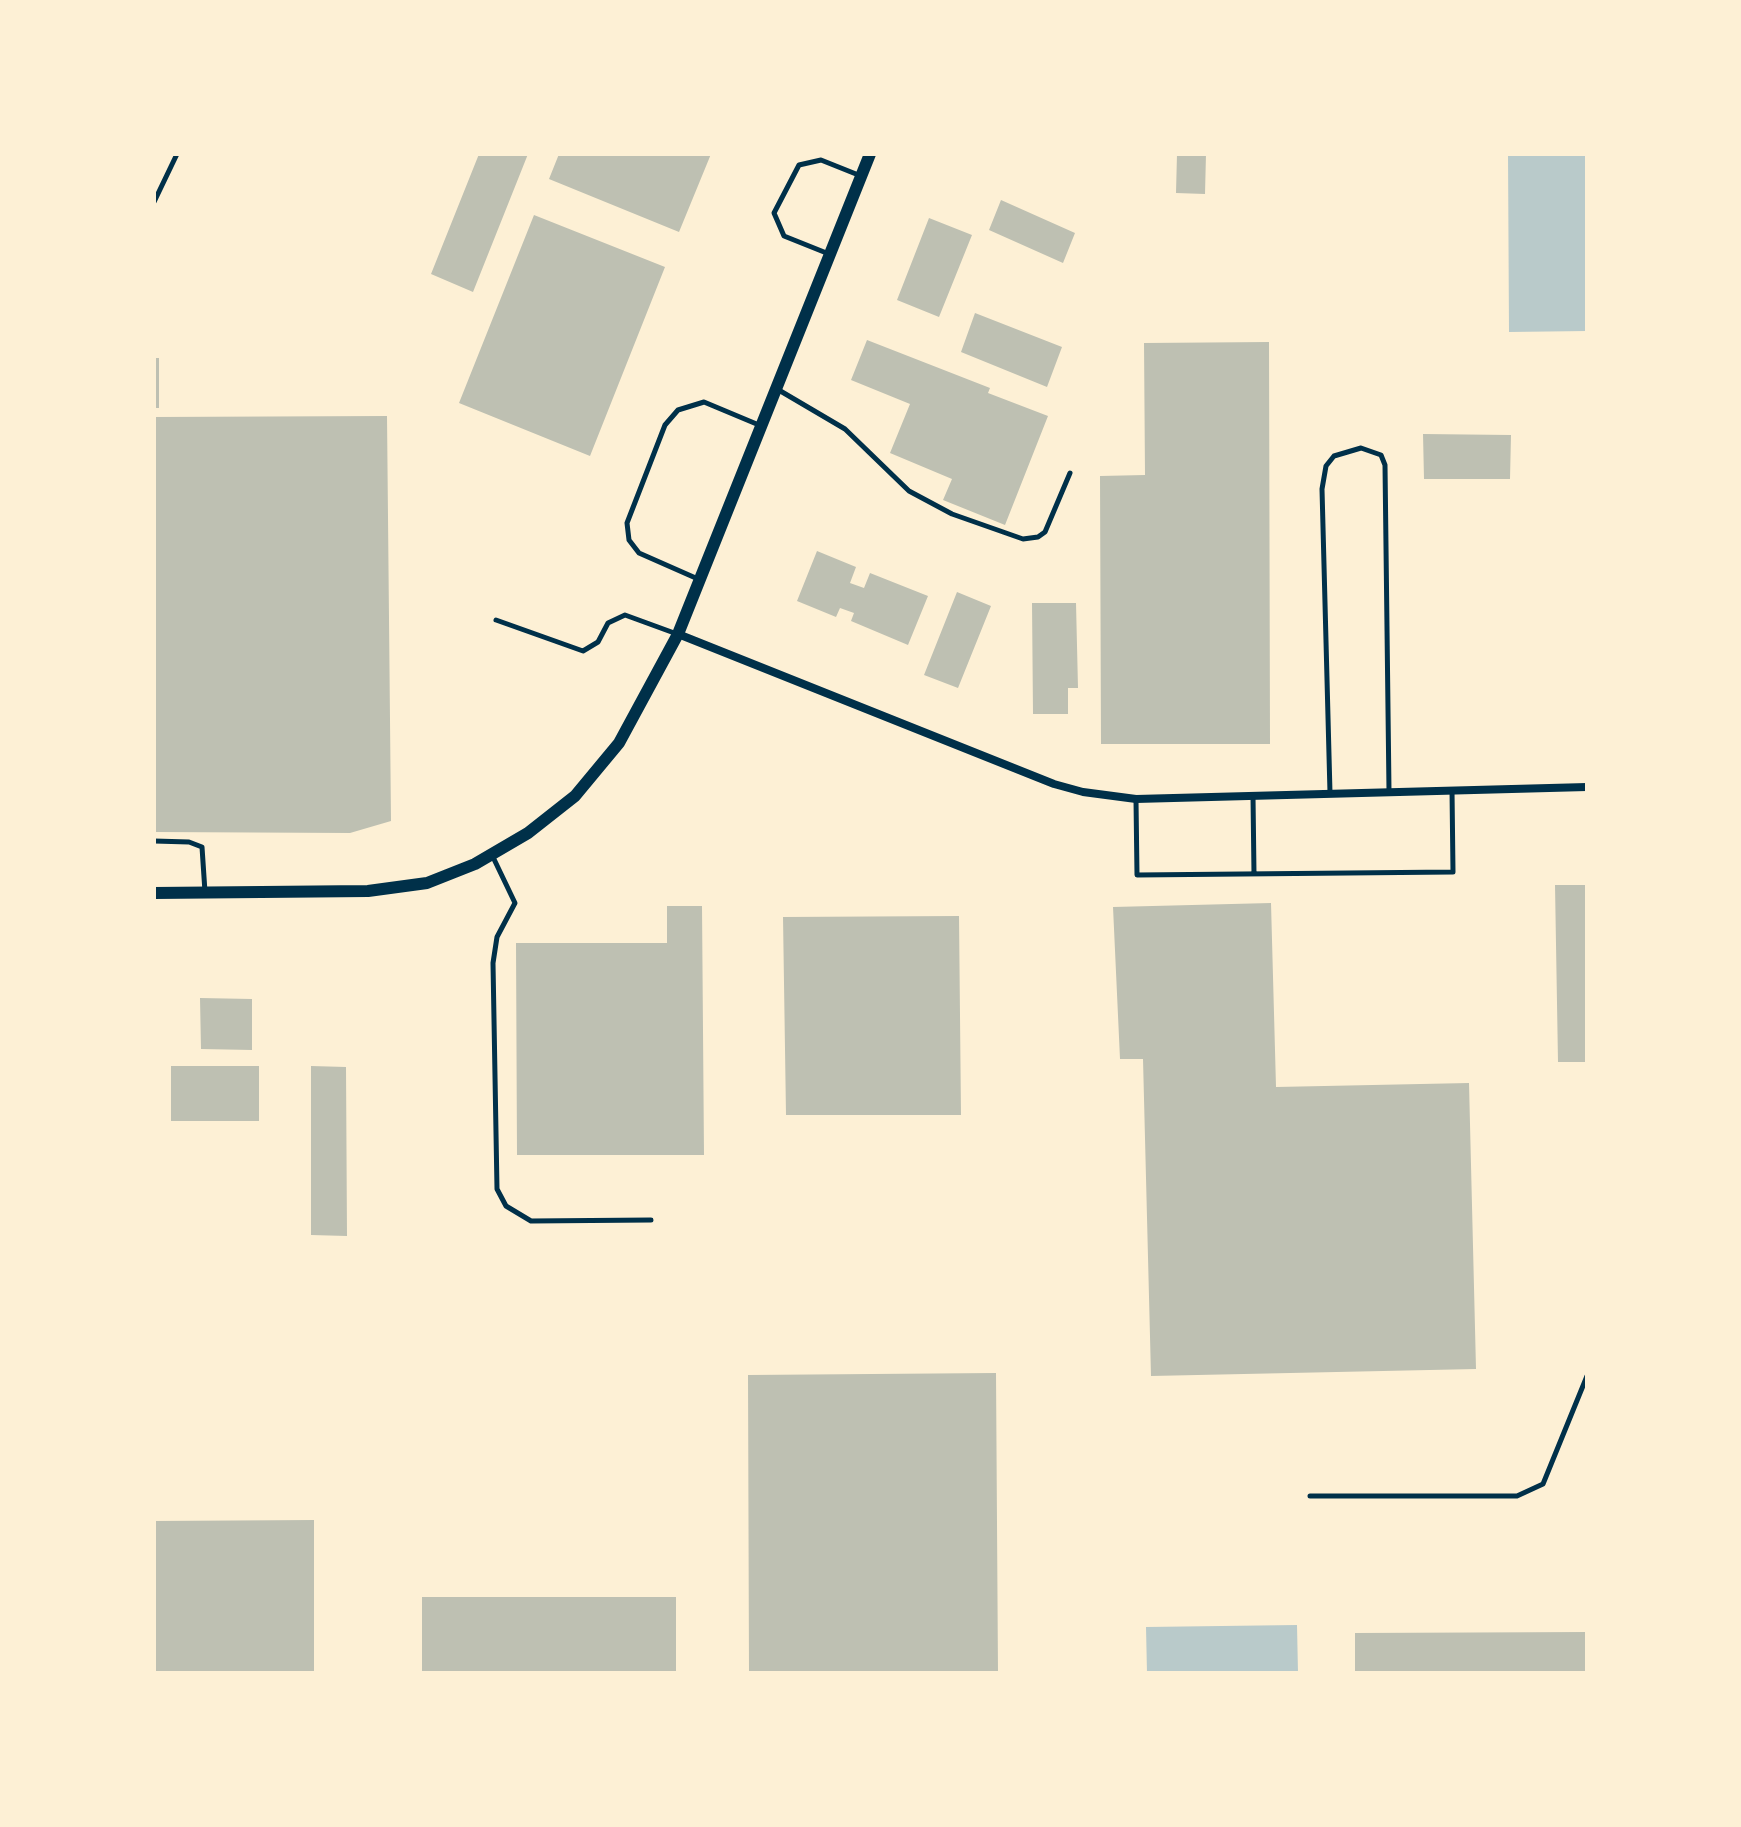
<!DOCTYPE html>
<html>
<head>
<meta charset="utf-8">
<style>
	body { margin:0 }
	#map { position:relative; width:1741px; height:1827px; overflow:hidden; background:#fdf0d5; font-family:"Varela Round",sans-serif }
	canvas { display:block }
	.frame { position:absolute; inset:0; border:156px solid #fdf0d5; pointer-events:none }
</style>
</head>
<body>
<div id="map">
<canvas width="1741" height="1827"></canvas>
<div class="frame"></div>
</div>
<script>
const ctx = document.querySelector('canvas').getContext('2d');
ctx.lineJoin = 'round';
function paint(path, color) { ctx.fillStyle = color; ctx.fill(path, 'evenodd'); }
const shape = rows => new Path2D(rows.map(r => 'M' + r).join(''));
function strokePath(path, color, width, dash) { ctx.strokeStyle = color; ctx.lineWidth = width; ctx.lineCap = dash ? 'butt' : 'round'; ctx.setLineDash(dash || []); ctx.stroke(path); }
const green = shape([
	[1508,154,1587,154,1587,331,1509,332],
	[1297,1625,1298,1673,1147,1673,1146,1627]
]);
const building = shape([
	[479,154,528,154,473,292,431,274],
	[559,154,711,154,679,232,549,179],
	[1177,154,1206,154,1205,194,1176,193],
	[1001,200,1075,233,1063,263,989,230],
	[534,215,665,267,590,456,459,403],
	[929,218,972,235,939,317,897,300],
	[975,313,1062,347,1047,387,961,352],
	[867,340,990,388,988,393,1048,416,1005,525,943,500,952,479,890,453,910,404,851,380],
	[1269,342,1270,744,1101,744,1100,476,1145,475,1144,343],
	[154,358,159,358,159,408,154,408],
	[387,416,391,821,350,833,154,832,154,417],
	[1423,434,1511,435,1510,479,1424,479],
	[817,551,856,567,850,583,864,588,870,573,928,596,908,645,851,621,854,613,840,608,836,617,797,601],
	[957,592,991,606,958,688,924,675],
	[1032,603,1076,603,1078,688,1068,688,1068,714,1033,714],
	[1555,885,1587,885,1587,1062,1558,1062],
	[1271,903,1276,1087,1469,1083,1476,1369,1151,1376,1143,1059,1120,1059,1113,907],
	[667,906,702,906,704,1155,517,1155,516,943,667,943],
	[959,916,961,1115,786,1115,783,917],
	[200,998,252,999,252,1050,201,1049],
	[171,1066,259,1066,259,1121,171,1121],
	[311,1066,346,1067,347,1236,311,1235],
	[996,1373,998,1673,749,1673,748,1375],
	[314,1520,314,1673,154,1673,154,1521],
	[422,1597,676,1597,676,1673,422,1673],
	[1587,1632,1587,1673,1355,1673,1355,1633]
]);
const service = shape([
	[154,202,177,154],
	[829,254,784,236,774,213,799,165,821,160,861,176],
	[777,389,845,429,909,491,952,514,1023,539,1038,537,1045,532,1070,473],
	[698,579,639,553,629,540,627,523,665,425,678,410,704,402,759,425],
	[496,620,583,651,598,642,608,623,625,615,677,634],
	[1330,793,1322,489,1326,466,1334,456,1361,448,1381,455,1385,465,1389,791],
	[1253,796,1254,874],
	[1136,800,1137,875,1453,872,1452,790],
	[154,841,189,842,202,847,205,892],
	[492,855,515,903,497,937,493,963,497,1189,506,1206,531,1221,651,1220],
	[1310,1496,1517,1496,1543,1484,1587,1376]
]);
const minor = shape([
	[678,634,1054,784,1083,792,1136,799,1587,787]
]);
const tertiary = shape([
	[154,893,368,891,427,883,475,864,528,833,575,796,619,743,678,634,870,154]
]);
paint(green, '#b9caca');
paint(building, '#bec0b2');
strokePath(service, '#003049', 5);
strokePath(minor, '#003049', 8);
strokePath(tertiary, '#003049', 12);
</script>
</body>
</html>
